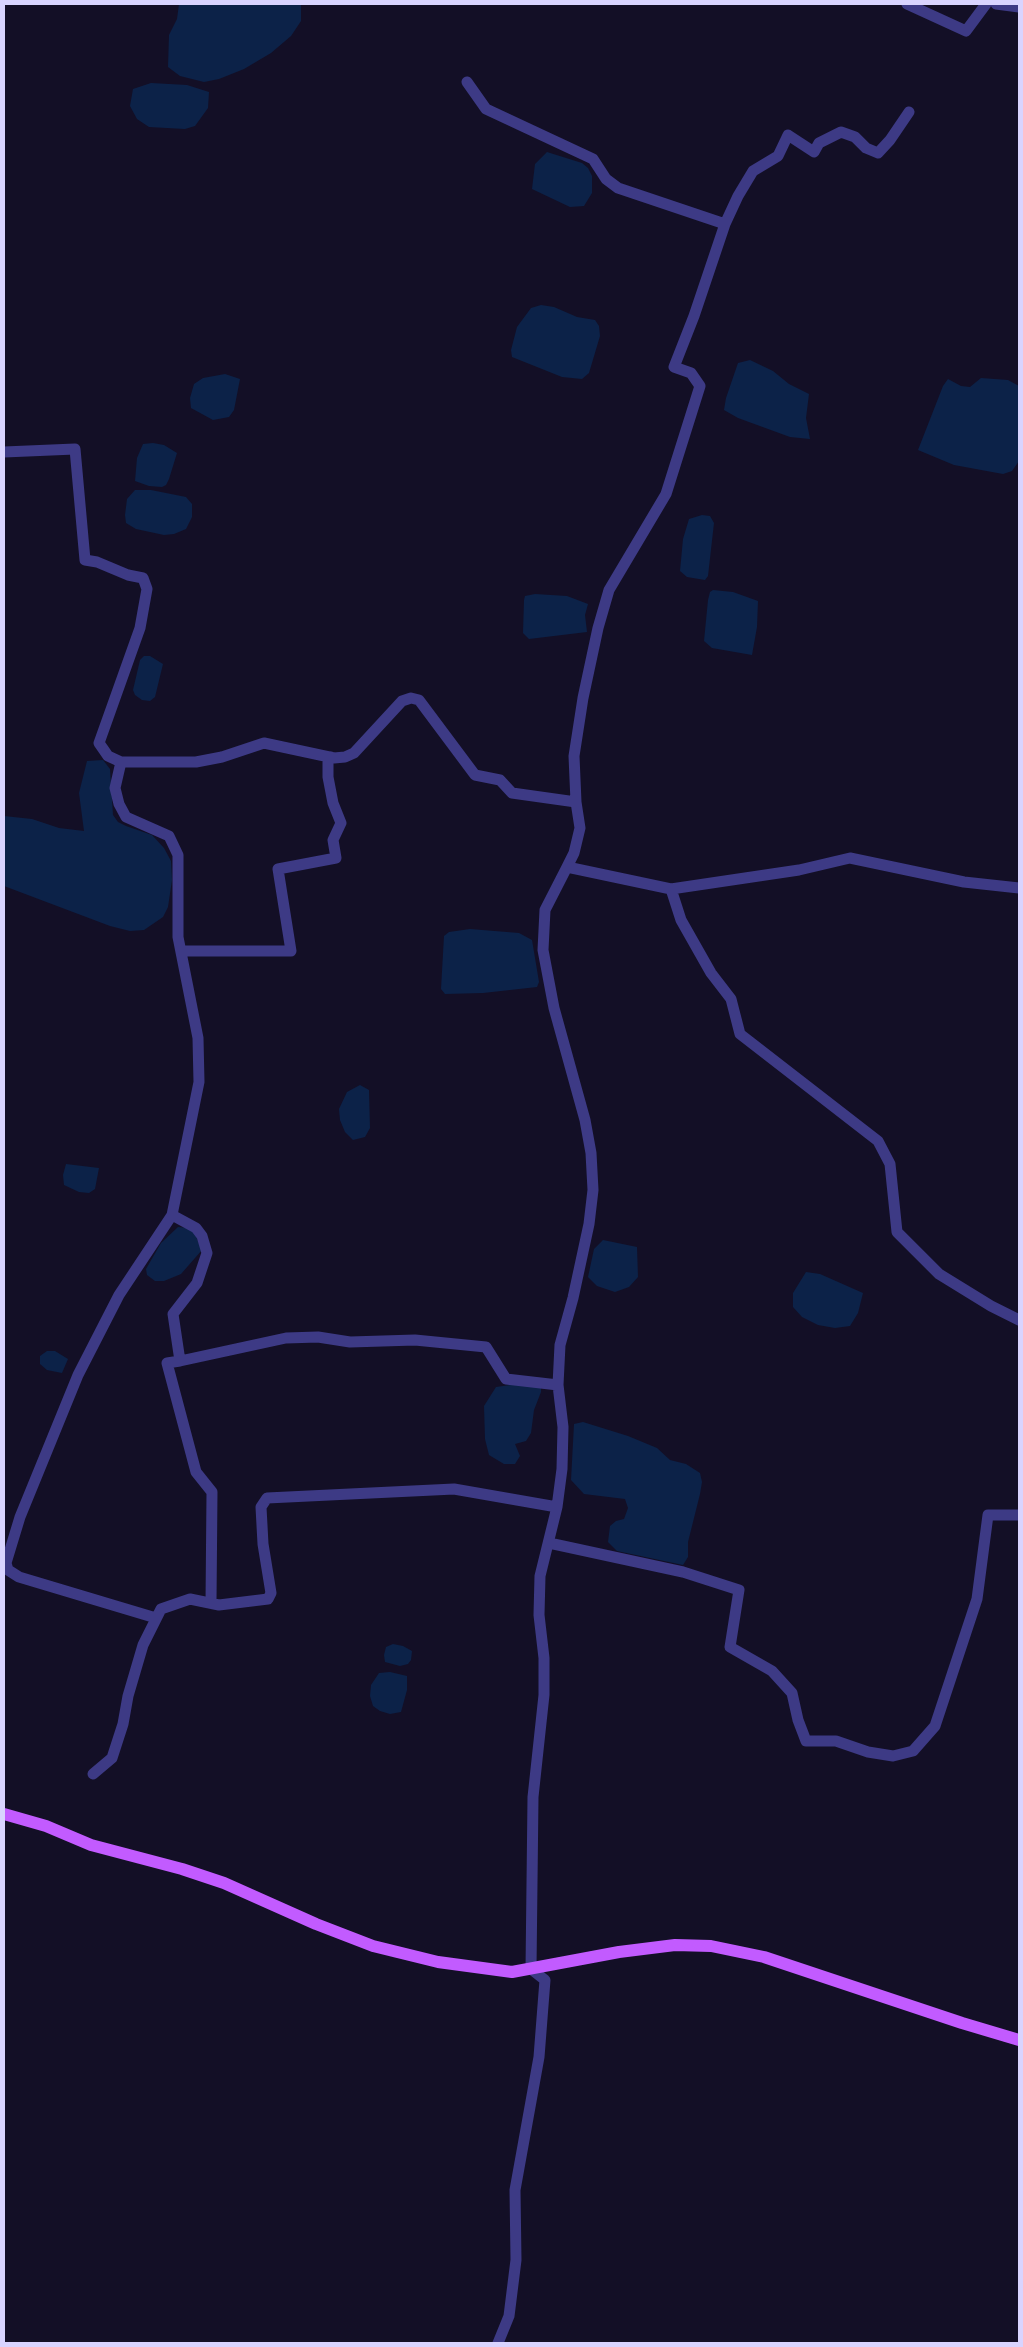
<!DOCTYPE html>
<html>
<head>
<meta charset="utf-8">
<style>
	body { margin:0 }
	#map { position:relative; width:1023px; height:2347px; overflow:hidden; background:#130f26; font-family:"DM Sans",sans-serif }
	canvas { display:block }
	.frame { position:absolute; inset:0; border:5px solid #d9d4ff; pointer-events:none }
</style>
</head>
<body>
<div id="map">
<canvas width="1023" height="2347"></canvas>
<div class="frame"></div>
</div>
<script>
const ctx = document.querySelector('canvas').getContext('2d');
ctx.lineJoin = 'round';
function paint(path, color) { ctx.fillStyle = color; ctx.fill(path, 'evenodd'); }
const shape = rows => new Path2D(rows.map(r => 'M' + r).join(''));
function strokePath(path, color, width, dash) { ctx.strokeStyle = color; ctx.lineWidth = width; ctx.lineCap = dash ? 'butt' : 'round'; ctx.setLineDash(dash || []); ctx.stroke(path); }
const water = shape([
	[179,4,301,4,301,21,291,36,271,53,244,69,219,79,204,82,180,76,168,67,169,35,177,19],
	[151,83,187,85,209,92,208,108,195,126,185,129,149,127,137,119,130,106,133,89],
	[547,152,582,163,588,168,592,176,592,193,584,206,570,207,532,189,535,164],
	[541,305,554,307,577,317,595,320,599,326,600,336,589,373,582,379,562,377,512,357,511,350,517,327,531,308],
	[750,360,773,371,789,384,809,394,806,418,810,439,790,437,738,418,724,410,726,398,738,363],
	[225,374,240,379,234,410,229,417,213,420,191,408,190,398,194,384,203,378],
	[981,378,1008,380,1019,386,1019,461,1012,471,1003,474,954,465,918,450,943,386,948,379,961,386,970,387],
	[153,443,164,445,177,453,169,479,166,485,162,487,149,486,135,481,137,458,143,444],
	[135,490,151,490,186,497,192,504,192,517,186,529,174,534,164,535,136,529,126,523,125,515,127,499],
	[702,515,710,516,714,523,708,576,705,580,687,577,680,571,683,539,689,519],
	[713,590,733,592,758,601,757,627,752,655,712,648,704,641,708,600,710,592],
	[535,594,567,596,588,604,585,615,587,632,529,639,523,633,524,600,525,596],
	[144,656,150,656,163,664,155,697,150,701,142,700,135,695,133,690,140,660],
	[103,760,110,769,113,815,118,822,126,826,152,835,164,848,171,861,172,880,168,907,163,917,144,930,130,931,110,926,4,886,4,816,32,819,59,828,84,831,79,793,87,761],
	[470,929,519,933,532,940,539,982,537,987,483,993,445,994,441,989,444,936,449,932],
	[360,1085,369,1090,370,1128,365,1137,353,1140,345,1132,340,1120,339,1109,347,1092],
	[66,1164,99,1168,95,1189,89,1193,79,1192,64,1185,63,1175],
	[178,1227,189,1228,195,1234,202,1250,181,1274,164,1281,155,1281,147,1275,146,1269,161,1243],
	[603,1240,637,1247,638,1277,629,1287,615,1292,597,1286,588,1277,594,1249],
	[806,1272,820,1274,863,1293,858,1313,850,1326,835,1328,818,1325,802,1317,793,1307,793,1293],
	[47,1351,55,1351,68,1359,62,1373,47,1370,40,1364,40,1356],
	[517,1384,541,1388,541,1392,534,1410,531,1433,526,1441,515,1444,520,1456,515,1464,504,1464,489,1455,485,1439,484,1406,496,1387],
	[583,1422,628,1436,657,1448,670,1460,686,1464,700,1473,702,1482,700,1494,688,1542,688,1557,683,1565,617,1551,608,1542,610,1526,616,1521,624,1519,628,1508,625,1499,584,1494,571,1480,574,1424],
	[393,1644,403,1646,412,1651,411,1660,408,1664,400,1666,385,1662,384,1655,386,1647],
	[390,1672,407,1676,407,1690,401,1712,390,1714,380,1711,373,1706,370,1696,371,1685,379,1673]
]);
const minor = shape([
	[907,4,966,31,986,4],
	[996,4,1019,7],
	[467,82,486,109,593,159,606,179,618,188,725,224],
	[4,452,75,449,85,560,97,562,128,575,143,578,147,589,140,628,99,743,108,756,121,762],
	[576,802,574,756,583,698,598,628,609,590,666,494,700,386,691,373,674,367,694,316,725,224,738,196,753,171,778,156,788,135,814,152,819,143,841,132,855,137,866,148,878,153,890,140,909,112],
	[671,889,799,870,850,858,964,882,1019,888],
	[181,951,291,951,278,869,336,858,333,840,341,823,333,803,328,777,328,762,331,757],
	[172,1215,196,1228,202,1236,207,1253,197,1283,173,1314,180,1361,286,1338,318,1337,350,1342,415,1340,486,1347,506,1379,558,1385],
	[180,1361,167,1363,196,1472,212,1492,211,1603],
	[549,1543,683,1572,739,1590,730,1647,772,1671,792,1693,798,1720,806,1741,836,1741,868,1752,893,1756,913,1751,935,1726,977,1599,988,1515,1019,1515],
	[156,1618,19,1577,8,1570,6,1563,20,1517,78,1375,119,1295,172,1215,199,1082,198,1038,178,937,178,855,169,836,126,817,119,804,115,788,121,762,196,762,222,757,264,743,334,758,345,757,354,753,402,701,411,698,419,700,475,775,500,780,512,793,576,802,580,828,574,853,567,867,671,889,681,920,711,973,731,999,740,1034,878,1141,890,1164,897,1232,939,1274,991,1306,1019,1320],
	[93,1774,112,1758,123,1724,128,1696,143,1645,161,1609,190,1599,219,1605,268,1599,271,1593,263,1544,261,1507,267,1498,454,1489,557,1507],
	[498,2343,509,2316,516,2260,515,2190,539,2057,545,1980,531,1969,533,1797,544,1695,544,1658,539,1615,540,1576,557,1507,562,1469,563,1427,558,1385,560,1345,573,1298,589,1224,593,1190,591,1153,585,1120,554,1008,543,950,545,910,567,867]
]);
const primary = shape([
	[4,1814,46,1826,91,1845,182,1869,224,1883,316,1924,373,1946,438,1962,512,1972,619,1952,675,1945,711,1946,764,1957,962,2023,1019,2040]
]);
paint(water, '#0c2248');
strokePath(minor, '#3d3a85', 11);
strokePath(primary, '#c25bff', 12);
</script>
</body>
</html>
